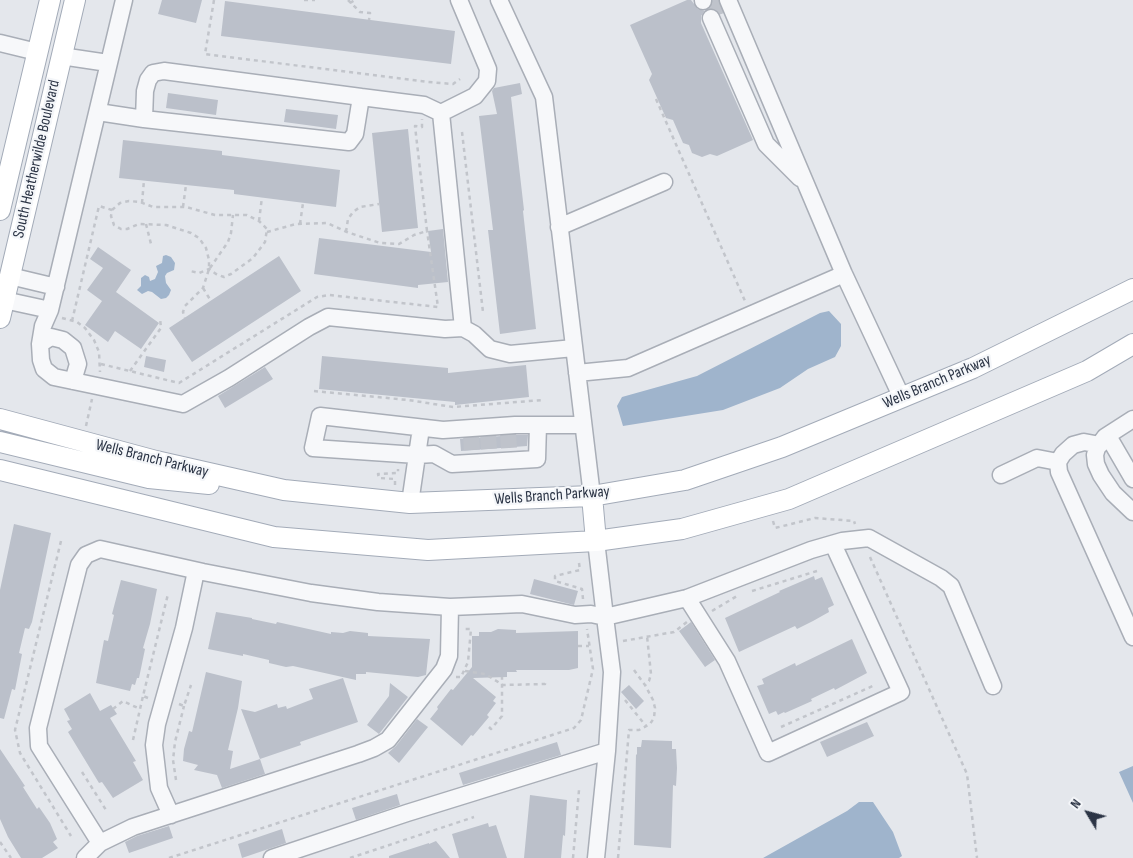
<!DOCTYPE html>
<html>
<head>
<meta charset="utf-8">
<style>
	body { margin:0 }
	#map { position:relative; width:1133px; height:858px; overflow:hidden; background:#e4e7ec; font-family:"Sofia Sans Condensed",sans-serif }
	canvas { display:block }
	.north { position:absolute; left:1063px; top:788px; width:50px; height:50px; -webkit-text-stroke:4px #f4f6f9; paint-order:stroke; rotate:307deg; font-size:14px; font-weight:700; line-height:20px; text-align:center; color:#2b3445 }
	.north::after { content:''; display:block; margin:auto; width:18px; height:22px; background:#2b3445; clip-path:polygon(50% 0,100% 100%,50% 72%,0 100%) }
</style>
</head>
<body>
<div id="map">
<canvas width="1133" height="858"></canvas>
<div class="north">N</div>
</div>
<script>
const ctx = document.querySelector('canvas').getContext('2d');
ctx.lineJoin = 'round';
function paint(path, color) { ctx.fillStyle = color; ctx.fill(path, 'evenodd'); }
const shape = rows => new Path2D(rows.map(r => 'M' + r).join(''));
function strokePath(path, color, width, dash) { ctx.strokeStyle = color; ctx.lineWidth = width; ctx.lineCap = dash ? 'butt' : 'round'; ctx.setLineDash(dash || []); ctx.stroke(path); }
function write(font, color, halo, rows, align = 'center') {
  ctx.font = font + ' "Sofia Sans Condensed",sans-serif'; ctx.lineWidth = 4.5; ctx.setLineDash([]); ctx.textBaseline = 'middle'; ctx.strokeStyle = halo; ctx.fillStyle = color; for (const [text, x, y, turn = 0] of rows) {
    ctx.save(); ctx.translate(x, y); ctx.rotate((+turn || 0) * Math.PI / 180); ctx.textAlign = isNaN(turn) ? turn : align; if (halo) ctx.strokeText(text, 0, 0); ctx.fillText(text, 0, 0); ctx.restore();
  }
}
const water = shape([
	[166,255,171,257,175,263,174,270,167,273,165,276,166,283,171,290,169,295,166,298,161,299,152,292,148,291,142,294,137,290,141,286,141,278,145,275,149,277,150,281,155,279,158,272,156,266,162,263,163,256],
	[829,311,841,324,841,346,835,357,808,369,780,388,723,410,623,426,617,406,622,397,697,376,820,313],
	[1133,766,1133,803,1119,772],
	[859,802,873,802,893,832,902,856,899,858,763,858,847,811]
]);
const building = shape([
	[162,0,202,0,196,23,158,14],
	[687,0,691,0,698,9,705,11,701,16,701,23,753,140,717,156,710,154,702,157,692,153,689,145,683,143,673,120,666,118,649,80,652,74,630,25],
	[713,0,718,0,723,13,720,14,717,10,709,8],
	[225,1,455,31,451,64,221,36],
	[520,83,522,94,511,97,524,210,523,211,536,329,500,334,488,230,493,230,479,116,497,114,492,91,494,88],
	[168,93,218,100,216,115,166,108],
	[286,109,338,115,336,129,284,122],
	[408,129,418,228,382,232,372,133],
	[123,140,222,151,222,155,340,170,336,207,234,194,234,190,119,178],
	[443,229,448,282,418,285,418,288,314,274,319,238,431,252,428,231],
	[98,247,131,270,116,292,159,323,141,349,115,331,108,342,85,325,102,301,87,290,103,268,90,259],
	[279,256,301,291,192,362,169,328],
	[146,356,166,360,164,372,144,367],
	[322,356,448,368,448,373,526,365,529,397,455,405,455,402,319,389],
	[265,367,273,379,225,408,218,396],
	[515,435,528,435,527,446,461,451,460,439],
	[14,524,51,533,32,622,29,629,25,628,19,653,22,654,15,690,12,689,4,719,0,718,0,590],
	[814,576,815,580,822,577,834,605,828,608,829,612,813,621,797,629,795,626,739,652,725,618,780,592,779,591],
	[534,579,578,591,574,605,530,594],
	[121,580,157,589,150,624,143,648,145,649,139,678,137,678,135,685,132,684,130,691,96,683,104,640,108,641,114,615,112,614],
	[216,612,252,618,252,619,276,624,277,622,331,634,331,632,343,633,350,631,368,633,368,636,430,639,426,675,418,677,366,672,366,674,356,674,356,680,293,666,286,667,269,663,269,660,243,654,243,656,208,649],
	[691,622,715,660,705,667,679,631],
	[498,629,516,630,516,633,578,631,578,668,569,670,516,670,517,672,507,672,507,677,473,678,496,697,493,701,496,703,487,715,489,717,473,736,471,735,462,746,430,719,438,709,437,707,451,689,453,690,472,667,472,636,479,636,479,632,491,632],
	[852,639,867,673,835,690,834,688,811,699,812,701,785,713,784,712,778,715,776,711,769,714,757,686,764,684,762,679,795,663,796,666],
	[206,672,242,681,238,708,228,750,233,751,230,769,260,759,241,709,255,712,277,704,278,708,286,706,287,709,313,699,309,689,343,678,358,722,300,742,301,745,260,759,265,774,222,788,217,775,194,770,198,765,183,761,184,749,189,731,192,732],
	[390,683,408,697,379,734,367,725,389,696],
	[629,685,644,701,636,709,621,692],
	[90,693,100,711,111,705,117,714,110,718,136,761,133,762,143,780,113,798,102,782,99,783,68,732,72,729,67,721,70,720,64,709],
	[417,719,428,727,399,763,388,753,396,746],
	[867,722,874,736,827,757,820,742],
	[642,740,672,741,672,749,676,749,677,768,676,786,673,785,671,848,634,845,636,754,637,755,637,747,641,747],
	[557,742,561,755,463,785,459,773],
	[0,749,25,786,23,787,37,809,39,807,50,823,57,839,53,842,58,848,42,858,21,858,8,837,0,819],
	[397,794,400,805,356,820,352,808],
	[530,795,567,800,565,836,563,835,561,858,524,858],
	[488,823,489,827,496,825,507,858,459,858,452,834],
	[169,826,173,838,129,853,125,842,137,836],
	[282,829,286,843,242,858,238,844],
	[436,841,450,858,389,858,389,856,429,843,429,844]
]);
const minorTunnel = shape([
	[713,0,719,15],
	[508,432,509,448],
	[488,433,489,449],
	[471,434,472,451]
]);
const path = shape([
	[214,0,205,54,428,82,453,84,460,79],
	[304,0,315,0],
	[348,0,360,12,370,13,369,20],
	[350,3,355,0],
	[656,99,745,301],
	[462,132,483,312],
	[142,203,144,180],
	[183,207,186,185],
	[112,210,120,203,129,201,140,202,153,207,186,207,215,215,247,215,259,221,267,229,265,242,253,258,231,274,224,277,216,274,209,269,199,273,190,271],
	[259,221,262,197],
	[146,224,151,244],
	[300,224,303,203],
	[267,232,296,224,327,223,347,232,380,243,399,244,414,235,427,231,415,126,422,127,422,119],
	[346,232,348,219,353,212,360,207,379,204],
	[210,268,228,242,231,233,233,215],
	[203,288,211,301],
	[62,318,77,322,85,328,94,340,99,352,100,372],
	[72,321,99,206,112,210,111,216,114,225,121,229,127,229,139,224,166,225,191,233,199,238,206,248,209,260,209,269,203,288,185,306,183,312,185,318],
	[101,364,179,383,317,297,329,295,438,307,427,231],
	[130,371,161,328,160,318],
	[314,391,408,400,453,407,543,400],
	[86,426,92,399],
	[395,485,395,479,379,478,378,474,398,473,398,469],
	[773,521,775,528,815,518,854,521,855,524],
	[61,541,15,730,20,753,71,836],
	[870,557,967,774,977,858],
	[579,563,580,570,555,576,555,581,582,589,583,599],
	[752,591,817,571],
	[712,611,737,596],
	[623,641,674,632,687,622],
	[578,646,589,646],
	[634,670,645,685,649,681,651,674,647,636],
	[465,671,485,674,503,685,545,684,545,680],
	[456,677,461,677,468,662,471,629,465,629],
	[148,698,143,696,168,594],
	[625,700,646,726],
	[179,704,184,706,191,685],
	[113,709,123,701,140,709],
	[489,727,491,729,502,716,502,677],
	[781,727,875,685],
	[133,740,143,696],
	[82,772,106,810],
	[176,780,173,760,175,742,184,706],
	[0,842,11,858],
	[169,858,574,728,581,720,593,669,587,629],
	[350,858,474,817],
	[573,858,579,790],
	[618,858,629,730,639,730,650,724,654,718,655,708,653,700,645,685]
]);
const minor = shape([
	[124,0,50,310,43,326,40,344,41,360,44,369,54,377,183,404,229,378,309,327,328,317,445,329,463,328],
	[459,0,488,69,487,81,475,96,441,113,463,328,474,334,490,349,510,354,574,348],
	[499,0,544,97,592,496],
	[703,0,703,1],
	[728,0,844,274,902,398],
	[711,18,766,144,800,178],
	[0,43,37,52],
	[61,56,108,63],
	[98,112,144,119,349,142,355,134,361,97,424,105,441,113],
	[144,119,145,91,148,80,153,73,164,71,361,97],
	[559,227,664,182],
	[10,276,56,287],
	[4,300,50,310],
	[40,344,51,337,63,340,73,348,78,364,73,381],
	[577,373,628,368,844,274],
	[1133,419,1105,437,1097,448,1095,455,1096,464,1101,475,1113,493,1133,512],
	[538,425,537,459,452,464,434,454,417,455,313,448,320,416,443,430,515,425,583,425],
	[1108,436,1133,479],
	[1100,445,1084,442,1073,445,1063,454,1058,462,1059,472,1133,637],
	[1001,475,1037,458,1058,462],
	[410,503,421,428],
	[596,541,605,617,687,598,811,550,842,541,869,538,941,578,951,586,993,686],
	[687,598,727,661,768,753,901,692,833,544],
	[171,815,159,788,154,745,157,724,184,628,196,571],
	[100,843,39,746,38,728,79,565,86,555,100,549,203,572,311,593,378,602,450,607,522,604,575,615,591,614,605,617,612,672,607,751,407,813,272,858],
	[85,858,100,843,133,827,358,754,374,748,388,740,444,669,449,656,450,607],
	[596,858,607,751]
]);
const major = shape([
	[0,210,50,0],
	[0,318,75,0],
	[0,419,156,461,284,490,410,503,592,496,685,480,782,447,973,368,1133,289],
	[0,442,149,478,209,484],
	[0,470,274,537,428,550,596,541,682,529,789,499,1087,371,1133,344],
	[592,496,596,541]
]);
const streetNames = [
	["South Heatherwilde Boulevard",37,159,-77],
	["Wells Branch Parkway",937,382,-23],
	["Wells Branch Parkway",152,459,14],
	["Wells Branch Parkway",552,496,-4]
];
paint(water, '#9fb4cc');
paint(building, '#bbc0ca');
strokePath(minorTunnel, '#bfc3cb', 16, [16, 8]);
strokePath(minor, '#a9aeb7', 19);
strokePath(major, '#a3abb8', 22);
strokePath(path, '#c2c5cb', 2.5, [4, 4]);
strokePath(minor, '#f7f8fa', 16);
strokePath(major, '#fff', 20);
write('16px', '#2b3445', '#f4f6f9', streetNames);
</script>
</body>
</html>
